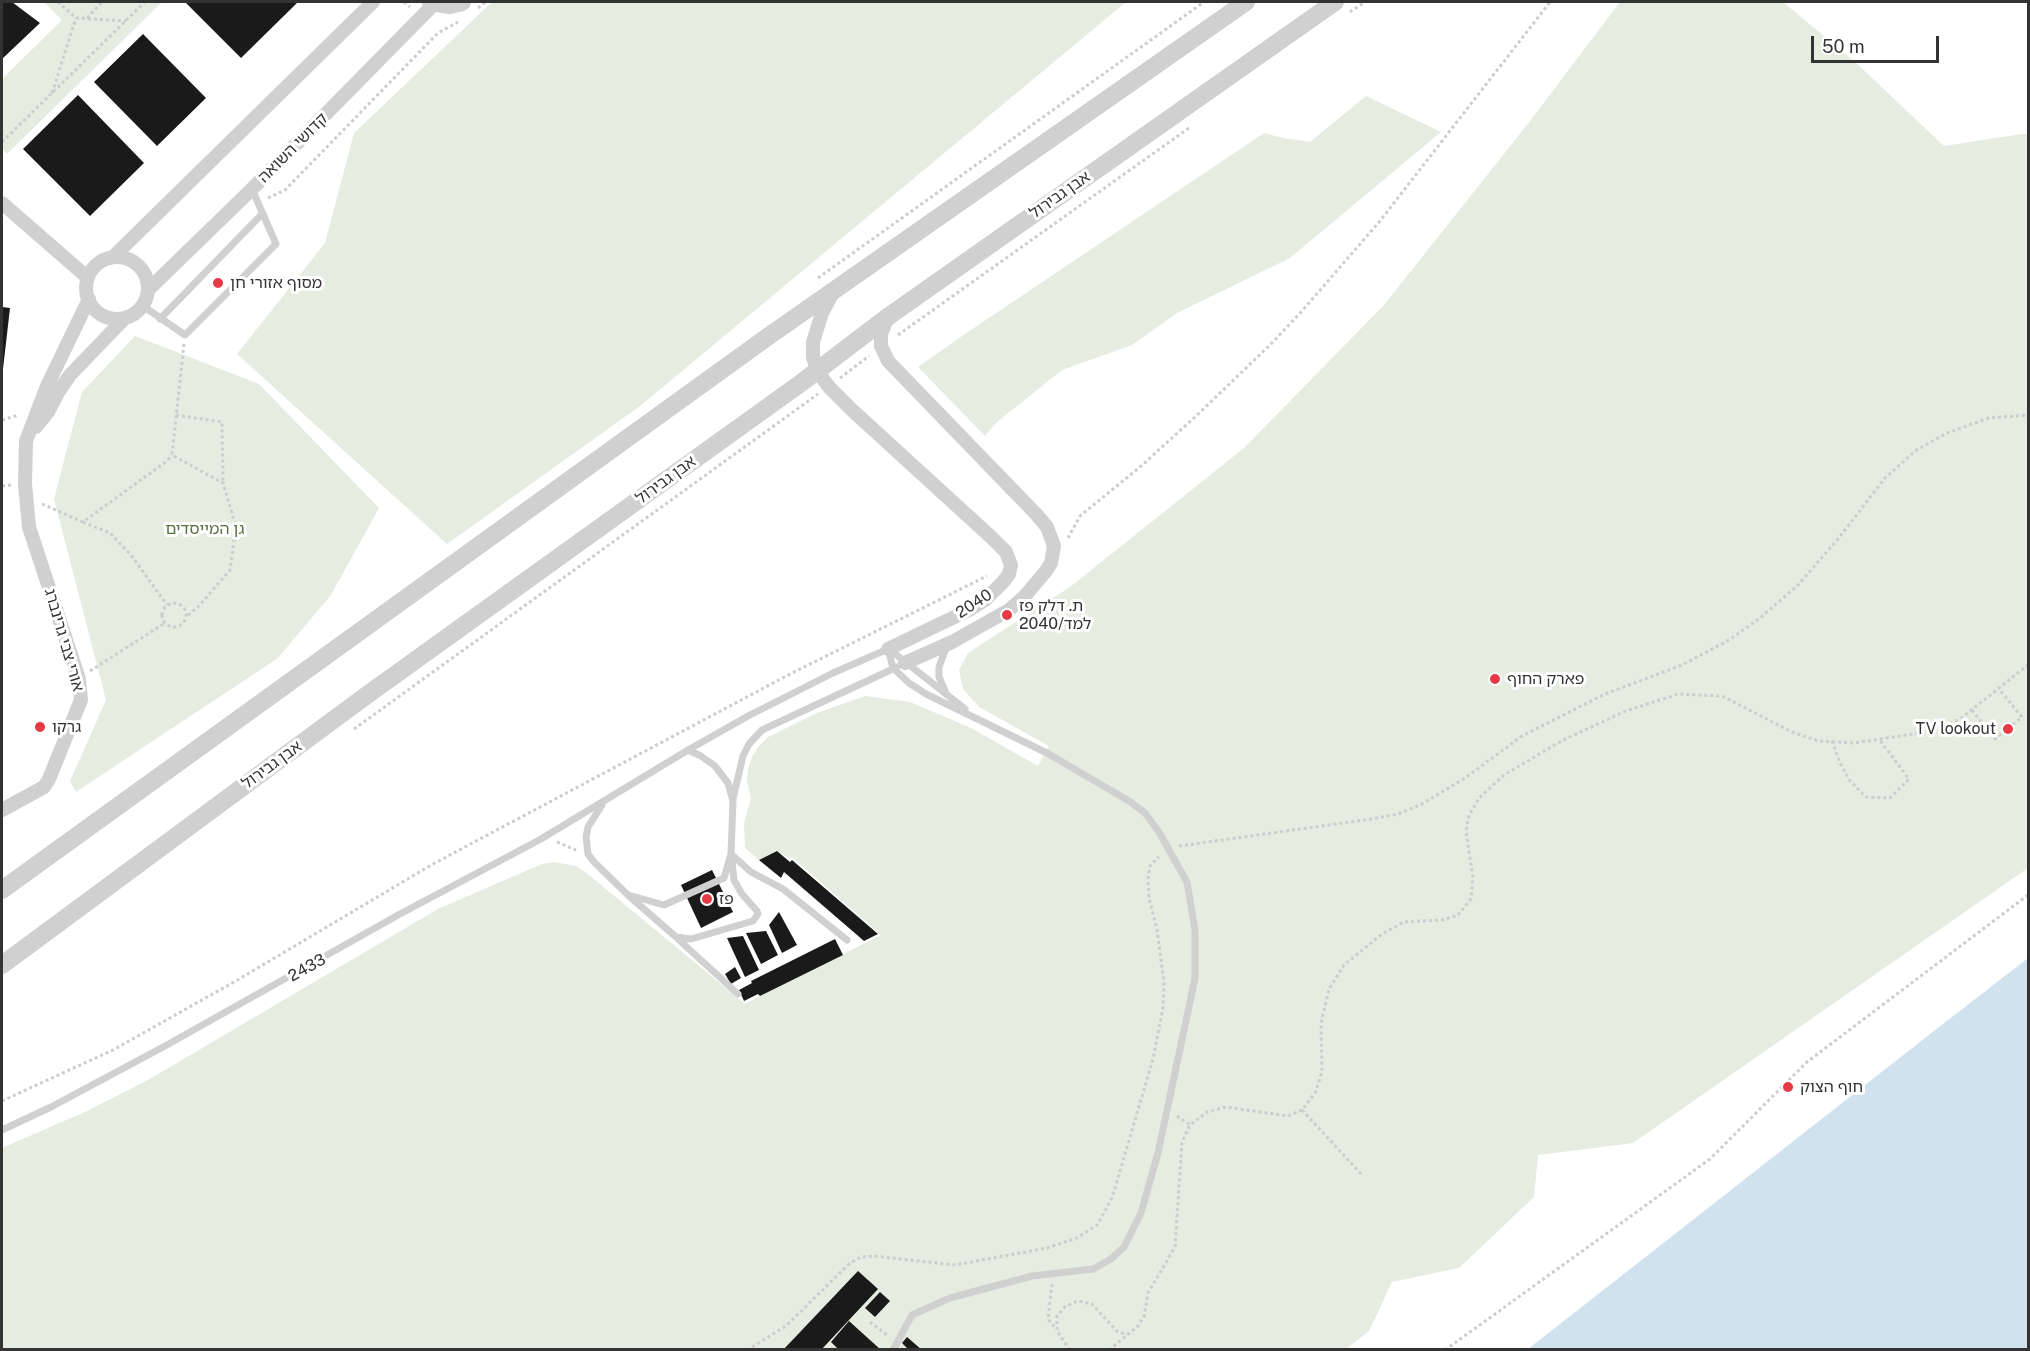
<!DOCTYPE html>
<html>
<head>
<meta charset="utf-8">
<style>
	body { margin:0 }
	#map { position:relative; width:2030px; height:1351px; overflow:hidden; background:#fff; font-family:"Public Sans",sans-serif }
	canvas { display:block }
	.frame { position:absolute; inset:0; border:3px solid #333; pointer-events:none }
	.scale { position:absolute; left:1811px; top:36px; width:128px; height:27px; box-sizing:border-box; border:3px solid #333; border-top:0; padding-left:8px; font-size:18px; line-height:21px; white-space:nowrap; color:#333; -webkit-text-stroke:4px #fff; paint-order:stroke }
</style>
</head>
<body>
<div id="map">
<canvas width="2030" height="1351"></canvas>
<div class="frame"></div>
<div class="scale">50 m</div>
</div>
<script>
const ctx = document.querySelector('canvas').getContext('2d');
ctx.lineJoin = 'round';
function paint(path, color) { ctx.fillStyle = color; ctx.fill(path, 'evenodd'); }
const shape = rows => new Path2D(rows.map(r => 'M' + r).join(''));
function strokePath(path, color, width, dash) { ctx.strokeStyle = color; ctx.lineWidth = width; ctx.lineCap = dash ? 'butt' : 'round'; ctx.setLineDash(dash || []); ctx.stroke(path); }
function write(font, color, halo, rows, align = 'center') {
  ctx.font = font + ' "Public Sans","Noto Sans Hebrew",sans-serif'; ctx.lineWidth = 6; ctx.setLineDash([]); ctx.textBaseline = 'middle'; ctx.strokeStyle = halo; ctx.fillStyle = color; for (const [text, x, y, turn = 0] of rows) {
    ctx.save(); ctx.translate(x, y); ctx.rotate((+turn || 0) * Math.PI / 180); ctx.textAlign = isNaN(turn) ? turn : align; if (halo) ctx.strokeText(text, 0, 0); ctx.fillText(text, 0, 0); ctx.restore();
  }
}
const green = shape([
	[44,2,162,2,7,154,2,148,2,79,62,20],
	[492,2,1126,2,640,406,447,544,237,354,325,243,354,133],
	[1620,2,1783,2,1854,61,1944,146,2022,134,2028,134,2028,868,1633,1143,1538,1155,1534,1197,1459,1268,1392,1282,1369,1331,1346,1349,2,1349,2,1148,87,1111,148,1080,438,909,542,864,554,862,576,866,589,875,745,1004,881,935,792,857,789,858,777,851,759,860,745,848,744,823,751,798,747,782,748,769,752,757,759,746,768,737,817,713,865,696,910,702,971,728,1038,766,1049,746,979,707,963,689,959,670,968,653,1070,587,1244,448,1384,305,1530,121],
	[1366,96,1441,132,1290,258,1177,313,1132,345,1062,370,997,422,985,436,918,367,965,334,1264,133,1283,138,1310,142],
	[135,336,259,384,379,508,331,595,278,658,76,792,70,781,106,700,54,499,82,392]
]);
const water = shape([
	[2028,958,2028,1349,1528,1349,1934,1031]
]);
const building = shape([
	[2,2,12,2,40,23,2,59],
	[185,2,298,2,241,58],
	[143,34,206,98,157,146,94,82],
	[78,95,144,163,90,216,23,149],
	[2,307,10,308,3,369,2,369],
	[777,851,790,862,792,860,878,934,864,941,784,872,781,878,759,860],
	[712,870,733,912,701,928,681,885],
	[779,912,797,945,782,953,769,925],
	[766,931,778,955,761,964,746,933],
	[743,936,759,970,745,977,727,938],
	[835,939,843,955,760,996,758,994,744,1001,739,990,752,983,751,981],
	[735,967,741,978,731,984,725,974],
	[858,1271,878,1289,821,1350,783,1350],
	[880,1292,890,1301,875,1317,865,1308],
	[849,1321,881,1350,839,1350,831,1342],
	[907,1337,922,1350,909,1350,902,1343]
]);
const path = shape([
	[58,2,76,18,126,21],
	[404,2,410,7],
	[478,8,485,2],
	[1350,12,1365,2],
	[87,18,102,2],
	[52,93,76,18],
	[2,142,145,2],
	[268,198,285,190,438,33,458,22],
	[818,278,1204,2],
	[898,335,1189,128],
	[184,344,172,455,223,483,236,527,230,570,199,606,187,616],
	[840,378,869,356],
	[176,415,222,422,223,482],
	[2,420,19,415],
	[2,486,12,485],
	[42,504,83,522,167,461,172,455],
	[83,522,110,533,131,555,167,605],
	[1068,538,1080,516,1140,467,1195,417,1272,343,1302,311,1380,221,1550,2],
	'162 615a12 12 0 1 1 24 0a12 12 0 1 1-24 0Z',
	[90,671,165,623],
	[1972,710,1995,739,2022,717,1999,689],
	[354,729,818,394],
	[1832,741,1840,763,1850,781,1866,797,1890,798,1909,779,1879,739],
	[557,842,576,850],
	[1179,846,1371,819,1398,814,1422,804,1465,778,1522,736,1605,694,1682,665,1729,640,1760,618,1798,585,1838,539,1885,478,1915,451,1947,433,1989,418,2028,415],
	[2,1101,113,1050,234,982,433,864,792,673,987,576],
	[1302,1110,1363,1176],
	[1177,1116,1190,1125],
	[1052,1284,1048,1319,1056,1329],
	[870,1322,887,1335],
	[747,1350,786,1326,850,1263,861,1257,874,1256,955,1265,1047,1248,1077,1238,1097,1225,1112,1198,1153,1059,1163,1008,1164,983,1157,930,1149,898,1148,879,1150,866,1159,857],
	[831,1350,834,1345],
	[1070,1350,1057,1331,1057,1316,1066,1306,1078,1301,1092,1304,1117,1331,1127,1335],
	[1109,1350,1138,1326,1144,1317,1148,1293,1175,1247,1182,1142,1190,1125,1207,1112,1226,1107,1288,1116,1302,1110,1315,1093,1322,1072,1321,1023,1329,989,1344,965,1382,934,1404,922,1442,920,1458,915,1471,899,1473,878,1466,831,1469,815,1479,798,1504,775,1563,740,1626,711,1678,694,1722,696,1792,732,1819,741,1854,743,1933,731,1960,719,2028,665],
	[1445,1350,1710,1159,1807,1062,2028,895]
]);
const service = shape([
	[143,306,185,335,276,244,252,189],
	[160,319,262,214],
	[888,649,893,668,909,683,926,694,1047,753,1129,801,1145,813,1159,832,1187,882,1195,930,1195,978,1158,1153,1141,1213,1124,1247,1111,1259,1093,1269,1032,1276,950,1298,912,1315,893,1350],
	[889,649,965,709],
	[945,691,939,677,939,667,946,648],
	[733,799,743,756,749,744,762,730,897,667],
	[602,805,588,827,586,837,588,854,594,862,629,896,676,937,691,939,753,921,758,914,757,911,742,894,734,880,731,854,733,801,728,783,715,766,701,756,688,750],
	[632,896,664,905,724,878,731,854,751,872,783,889,847,940],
	[678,939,738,994],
	[2,1130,51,1107,165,1046,400,914,541,839,688,750,748,716,833,673,888,649]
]);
const minor = shape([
	[2,203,88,278],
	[113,257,373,2],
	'86 288a31 31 0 1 1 62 0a31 31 0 1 1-62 0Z',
	[148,290,252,189,435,3],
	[832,294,822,313,813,342,813,357,817,371,829,387,852,410,991,537,1006,552,1011,565,1009,574,1003,582,986,599,969,610,888,649],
	[887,319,881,334,881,346,888,361,1037,515,1047,527,1054,546,1051,563,1046,571,1024,597,1009,610,952,642,905,663],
	[36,427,48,412,59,391,70,375,125,318],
	[2,810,44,787,49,779,81,700,79,679,29,527,25,484,26,441,47,386,89,299]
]);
const tertiary = shape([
	[431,2,450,5,462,2],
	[2,890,766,338,1246,2],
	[2,965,367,695,801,383,889,316,1335,2]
]);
const markers = [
	[218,283,6,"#e63946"],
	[1007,615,6,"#e63946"],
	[1495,679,6,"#e63946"],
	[40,727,6,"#e63946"],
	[2008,729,6,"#e63946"],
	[707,899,6,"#e63946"],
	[1788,1087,6,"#e63946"]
];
const streetNames = [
	["קדושי השואה",293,148,-45],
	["אבן גבירול",1060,195,-35],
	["אבן גבירול",666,480,-36],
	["2040",974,604,-33],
	["אורי צבי גרינברג",64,640,74],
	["אבן גבירול",272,765,-36],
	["2433",307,968,-29]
];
const poiNames = [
	["מסוף אזורי חן",230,283],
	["ת. דלק פז",1019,606],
	["למד/2040",1019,624],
	["פארק החוף",1507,679],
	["גרקו",52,727],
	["TV lookout",1996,729,"right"],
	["פז",719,899],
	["חוף הצוק",1800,1087]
];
const parkNames = [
	["גן המייסדים",205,529]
];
paint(green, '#e6ecdf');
paint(water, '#cfe2ee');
paint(building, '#1a1a1a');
strokePath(path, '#cdcdcd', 3, [3, 3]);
strokePath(service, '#d0d0d0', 7);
strokePath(minor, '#d0d0d0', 14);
strokePath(tertiary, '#d0d0d0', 18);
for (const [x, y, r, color] of markers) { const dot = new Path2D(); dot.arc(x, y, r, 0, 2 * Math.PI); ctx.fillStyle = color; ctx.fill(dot); strokePath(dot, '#fff', 2); }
write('16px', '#333', '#fff', streetNames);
write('16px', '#333', '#fff', poiNames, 'left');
write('16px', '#56703f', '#fff', parkNames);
</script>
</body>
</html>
